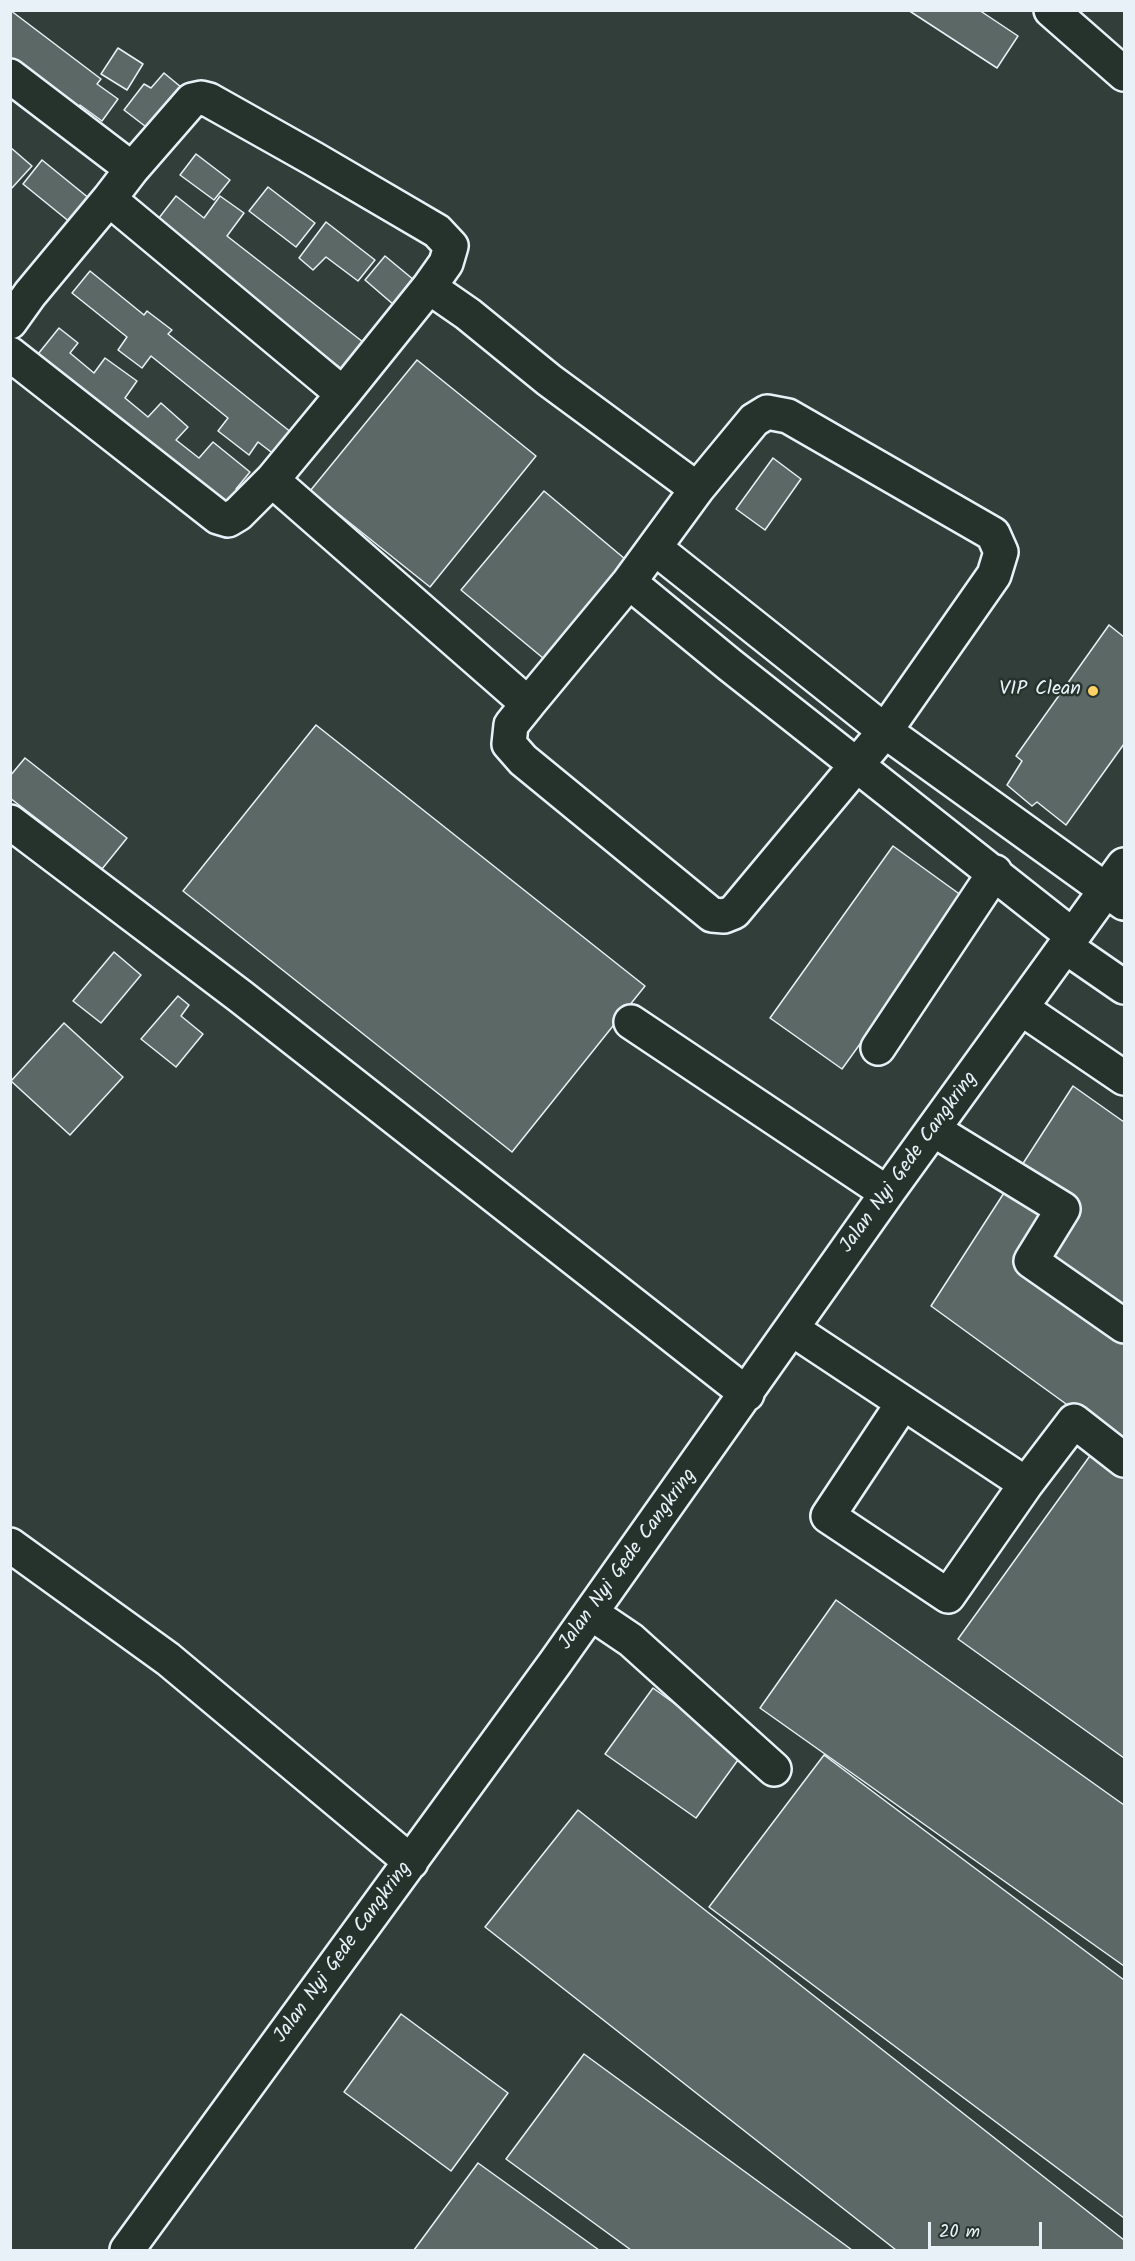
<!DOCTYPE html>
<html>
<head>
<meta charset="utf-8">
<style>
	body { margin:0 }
	#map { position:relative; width:1135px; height:2261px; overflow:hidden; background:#323e39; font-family:Kalam,sans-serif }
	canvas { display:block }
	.frame { position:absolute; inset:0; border:12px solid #e8f1f8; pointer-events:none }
	.scale { position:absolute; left:928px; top:2222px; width:114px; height:27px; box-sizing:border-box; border:3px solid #e8f1f8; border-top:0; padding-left:8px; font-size:18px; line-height:21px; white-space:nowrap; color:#e8f1f8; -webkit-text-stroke:4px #26332d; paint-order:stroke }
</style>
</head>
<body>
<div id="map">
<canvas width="1135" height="2261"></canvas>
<div class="frame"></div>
<div class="scale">20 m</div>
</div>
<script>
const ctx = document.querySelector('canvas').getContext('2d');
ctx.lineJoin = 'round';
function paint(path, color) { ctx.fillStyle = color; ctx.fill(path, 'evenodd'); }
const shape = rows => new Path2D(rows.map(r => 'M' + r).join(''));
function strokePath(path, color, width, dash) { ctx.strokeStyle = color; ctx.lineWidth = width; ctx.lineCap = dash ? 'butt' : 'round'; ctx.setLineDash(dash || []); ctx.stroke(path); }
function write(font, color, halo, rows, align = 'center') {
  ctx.font = font + ' Kalam,sans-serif'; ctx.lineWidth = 5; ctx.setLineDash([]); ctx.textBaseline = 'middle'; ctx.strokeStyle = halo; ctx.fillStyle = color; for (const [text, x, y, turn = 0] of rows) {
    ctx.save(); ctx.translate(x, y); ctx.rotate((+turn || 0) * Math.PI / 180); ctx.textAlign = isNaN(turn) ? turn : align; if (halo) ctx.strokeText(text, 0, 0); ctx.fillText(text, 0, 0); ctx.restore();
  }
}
const building = shape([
	[10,10,101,79,97,84,118,99,102,121,80,105,77,109,10,57,10,10],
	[908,10,979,10,1018,36,997,68,908,10],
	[118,48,143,64,127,90,101,74,118,48],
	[164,73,187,92,154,133,124,110,144,84,151,88,164,73],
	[10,147,32,166,11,189,10,189,10,147],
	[196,154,230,180,214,200,180,175,196,154],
	[42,160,90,199,71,223,23,184,42,160],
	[268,187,315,223,296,247,249,211,268,187],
	[176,196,204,218,220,196,244,213,227,236,363,342,342,369,155,223,176,196],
	[326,222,375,260,358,281,326,257,313,270,299,258,326,222],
	[385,256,414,280,394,305,365,280,385,256],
	[90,271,144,315,147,311,172,330,168,334,292,433,275,455,258,442,249,455,218,431,228,418,151,356,142,368,118,350,127,337,72,293,90,271],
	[59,328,78,343,70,353,94,373,105,358,137,381,125,398,148,417,161,403,188,427,176,440,199,458,213,442,250,472,236,489,246,496,229,517,34,359,59,328],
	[417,360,536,456,430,587,310,491,417,360],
	[773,458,801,479,765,530,736,509,773,458],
	[544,491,631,564,549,663,461,590,544,491],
	[1109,625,1124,637,1124,744,1066,825,1037,802,1032,806,1007,785,1022,761,1016,756,1109,625],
	[316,725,645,986,512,1152,183,891,316,725],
	[25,758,127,838,102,869,10,798,10,776,25,758],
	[893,846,965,898,842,1069,770,1018,893,846],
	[114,952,141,975,101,1023,73,1001,114,952],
	[178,996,189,1005,181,1016,203,1034,176,1067,141,1039,178,996],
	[64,1023,123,1077,70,1135,11,1081,64,1023],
	[1073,1086,1124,1122,1124,1446,931,1306,1073,1086],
	[1092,1453,1124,1477,1124,1758,958,1639,1092,1453],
	[836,1600,1124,1805,1124,1966,760,1708,836,1600],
	[653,1688,743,1753,696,1818,605,1754,653,1688],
	[824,1755,1124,1980,1124,2218,709,1907,824,1755],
	[578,1810,1124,2240,1124,2250,896,2250,485,1927,578,1810],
	[401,2014,508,2093,451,2171,344,2092,401,2014],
	[584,2054,852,2250,631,2250,506,2159,584,2054],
	[478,2163,599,2250,414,2250,478,2163]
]);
const minor = shape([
	[1051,10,1124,74],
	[10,76,132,169],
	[109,199,343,394],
	[429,287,468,314,549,380,697,489],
	[10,322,30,294,109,199,132,169,192,100,201,98,209,100,314,159,437,231,451,246,446,263,429,287,343,394,272,480,238,514,228,520,218,517,10,354],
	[272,480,528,704,629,582,697,489,754,420,767,412,788,416,993,534,1001,552,994,575,885,731,734,912,724,916,712,915,523,760,509,744,511,725,528,704],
	[655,548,885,731,1124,903],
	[629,582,730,665,1073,936],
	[10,822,240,996,747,1394],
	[1066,947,1124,987],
	[1021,1008,1124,1078],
	[631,1022,887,1193],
	[878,1048,995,872],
	[934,1130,1063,1209,1031,1261,1124,1326],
	[792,1329,1026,1484,948,1596,828,1516,903,1403],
	[1026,1484,1074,1421,1124,1460],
	[10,1545,168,1659,411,1862],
	[591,1613,631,1640,774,1769],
	[127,2250,555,1663,887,1193,1124,865]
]);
const markers = [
	[1093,691,6,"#ffd166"]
];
const poiNames = [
	["VIP Clean",1081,691]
];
const streetNames = [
	["Jalan Nyi Gede Cangkring",910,1163,-54],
	["Jalan Nyi Gede Cangkring",629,1560,-54],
	["Jalan Nyi Gede Cangkring",344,1953,-54]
];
paint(building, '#5c6865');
strokePath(building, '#e8f1f8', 1.5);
strokePath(minor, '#e8f1f8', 38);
strokePath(minor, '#26332d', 33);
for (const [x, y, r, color] of markers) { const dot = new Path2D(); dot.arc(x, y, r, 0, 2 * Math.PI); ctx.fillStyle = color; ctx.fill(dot); strokePath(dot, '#26332d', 2); }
write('20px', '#e8f1f8', '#26332d', poiNames, 'right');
write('20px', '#e8f1f8', '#26332d', streetNames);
</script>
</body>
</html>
